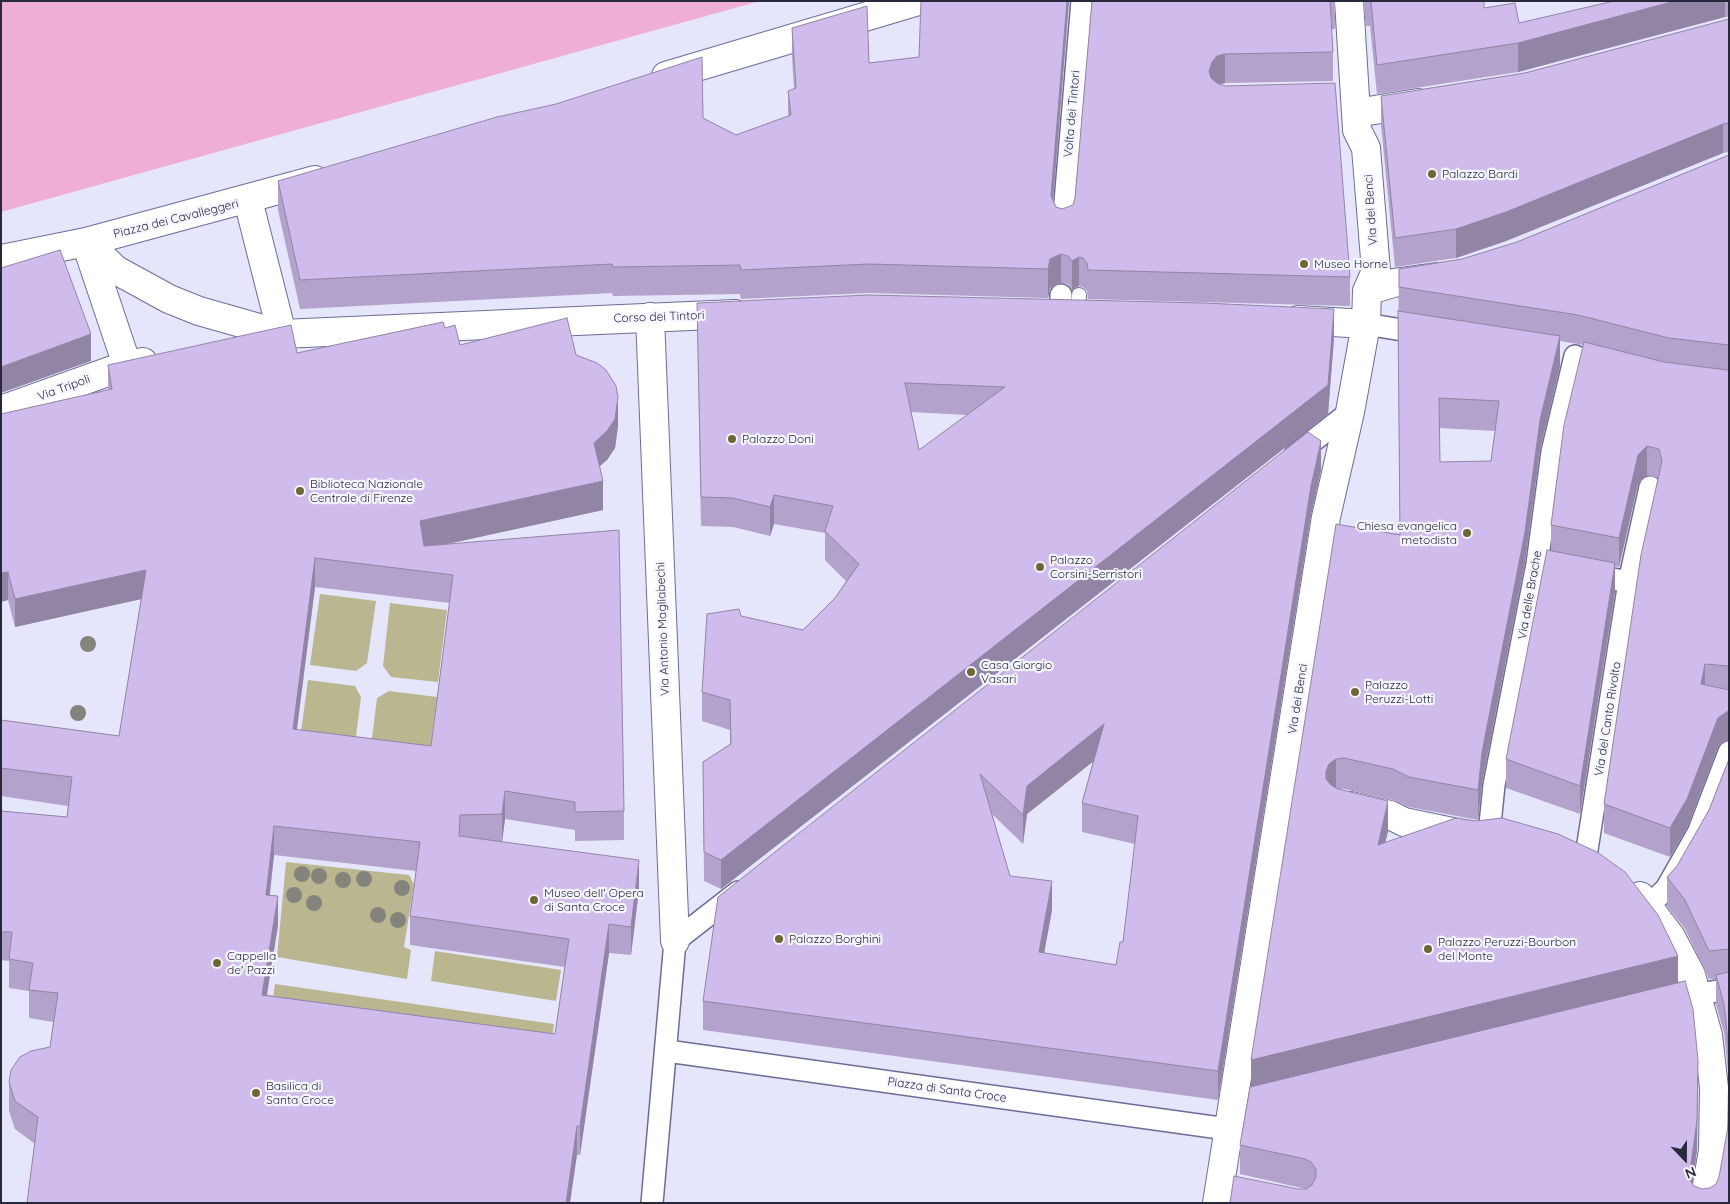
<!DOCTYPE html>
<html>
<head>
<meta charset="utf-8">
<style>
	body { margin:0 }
	#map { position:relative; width:1730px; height:1204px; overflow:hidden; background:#e5e6fb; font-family:Quicksand,sans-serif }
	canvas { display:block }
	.frame { position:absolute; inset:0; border:2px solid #28283c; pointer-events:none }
	.north { position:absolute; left:1660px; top:1134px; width:50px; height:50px; -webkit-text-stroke:4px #f4f5ff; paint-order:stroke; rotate:158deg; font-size:14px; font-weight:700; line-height:20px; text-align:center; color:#28283c }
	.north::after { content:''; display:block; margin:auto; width:18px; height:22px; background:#28283c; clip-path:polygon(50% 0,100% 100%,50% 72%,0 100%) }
</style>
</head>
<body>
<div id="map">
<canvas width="1730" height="1204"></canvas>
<div class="frame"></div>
<div class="north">N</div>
</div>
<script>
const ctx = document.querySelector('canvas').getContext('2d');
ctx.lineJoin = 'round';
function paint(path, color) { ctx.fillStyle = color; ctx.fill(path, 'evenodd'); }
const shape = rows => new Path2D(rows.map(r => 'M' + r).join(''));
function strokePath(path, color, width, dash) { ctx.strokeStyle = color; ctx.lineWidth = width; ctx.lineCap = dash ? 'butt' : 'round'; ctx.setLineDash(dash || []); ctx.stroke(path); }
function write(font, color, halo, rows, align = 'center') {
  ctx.font = font + ' Quicksand,sans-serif'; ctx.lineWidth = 4.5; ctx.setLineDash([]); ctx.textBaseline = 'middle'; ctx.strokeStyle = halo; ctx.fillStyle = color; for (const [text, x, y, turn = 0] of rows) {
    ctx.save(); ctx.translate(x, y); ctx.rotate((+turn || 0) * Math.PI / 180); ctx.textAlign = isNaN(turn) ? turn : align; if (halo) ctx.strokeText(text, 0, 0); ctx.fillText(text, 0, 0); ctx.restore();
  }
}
const green = shape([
	[320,594,376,601,367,663,356,671,310,665],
	[390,603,447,610,438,682,391,677,383,666],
	[308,680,355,686,361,697,353,761,298,754],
	[389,691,437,697,428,769,369,762,377,698],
	[286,862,409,875,414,884,404,947,411,950,407,979,277,957],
	[435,951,561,970,556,1001,431,981],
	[275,984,554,1024,549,1060,270,1020]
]);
const water = shape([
	[1,1,760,1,1,212]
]);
const service = shape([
	[1078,314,1079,295]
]);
const pedestrian = shape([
	[1063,226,1082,1],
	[1061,313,1061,295],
	[1366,324,1426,334],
	[1295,455,1350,412],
	[1629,582,1650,487],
	[1489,834,1494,785,1537,564,1552,452,1575,356],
	[1586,856,1629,582,1586,574],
	[1649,905,1666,889,1698,833,1729,752],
	[1682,997,1729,989],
	[667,1051,1227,1129],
	[652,1203,675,941,738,892]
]);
const minor = shape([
	[1349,1,1357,129],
	[666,76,918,1],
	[1356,113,1418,103],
	[248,200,282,334],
	[86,242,116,270,169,299,199,311,280,334],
	[87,246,127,365],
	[1,259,86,242,315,180],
	[1367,291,1393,283,1437,277],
	[650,317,675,941],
	[1298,320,1366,324],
	[256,338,282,334,735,314],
	[1,410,127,365,143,362],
	[1351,806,1390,815,1404,822,1467,835],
	[1640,896,1671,937,1691,975,1708,1035,1714,1088,1713,1150,1704,1203],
	[1217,1203,1326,517,1350,412,1366,324,1367,291,1376,271,1366,148,1357,130]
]);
const trees = [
	[88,644],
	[78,713],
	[302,874],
	[319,876],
	[364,879],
	[343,880],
	[402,888],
	[294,895],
	[314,903],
	[378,915],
	[398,920]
];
const wall = shape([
	[1069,1,1053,201,1056,207,1062,209,1073,205,1075,198,1092,1,1335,1,1335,29,1331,29,1333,52,1333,81,1225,83,1221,84,1350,277,1350,306,1088,299,1087,291,1083,287,1079,286,1072,290,1068,284,1061,283,1050,288,1048,298,868,293,741,299,740,294,613,296,612,293,300,309,278,210,278,181,703,118,736,135,788,116,788,91,794,89,792,57,792,28,869,63,919,57],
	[1363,1,1484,1,1484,8,1519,23,1614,1,1729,1,1729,17,1725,17,1518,72,1377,94,1370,26,1366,26],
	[1729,19,1729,152,1723,153,1506,241,1456,258,1395,267,1381,125,1381,96,1525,73],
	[1729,155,1729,740,1728,740,1718,747,1687,828,1670,857,1604,833,1604,804,1658,478,1647,475,1638,484,1619,567,1615,566,1615,592,1580,814,1506,788,1506,759,1551,551,1551,525,1583,345,1578,344,1560,341,1560,366,1540,450,1525,562,1482,783,1478,820,1409,807,1393,800,1344,789,1338,789,1388,831,1385,843,1678,983,1698,1089,1697,1149,1693,1184,1694,1186,1729,1203,1298,1189,1306,1189,1240,1174,1240,1145,1251,1087,1336,524,1400,534,1398,342,1399,269,1462,259,1517,242],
	[1439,428,1495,431,1491,461,1440,462],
	[697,303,1334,338,1328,414,721,889,704,881,703,762,730,744,730,730,702,721,702,692,741,616,803,630,835,598,846,581,825,560,825,533,774,524,770,536,733,527,701,526],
	[911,412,967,415,919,450],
	[445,328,460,345,576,355,618,426,615,448,607,460,600,466,603,510,446,544,624,811,624,840,575,841,575,830,505,819,502,842,639,889,631,955,609,953,580,1155,35,1144,15,1129,9,1111,9,1082,50,1047,53,1022,29,1018,29,991,9,988,9,961,1,960,1,811,67,817,68,806,1,796,1,720,119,736,141,599,15,627,8,600,1,602,1,414,108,390,108,365,297,353],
	[315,587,450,603,431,746,297,730],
	[274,855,416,871,410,916,410,945,565,967,555,1034,267,995,278,925,270,895],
	[1321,470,1311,515,1218,1100,703,1030,703,1001],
	[1093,761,1082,803,1082,832,1135,844,1123,942,1116,965,1044,953,1052,910,1010,876,992,814,1023,844,1027,814],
	[1729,759,1729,1080,1724,1033,1716,1004,1716,979,1709,979,1685,929,1667,906,1667,877,1677,866,1709,810]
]);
const shadedWall = shape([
	[1067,1,1069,1,1051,225,1051,196],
	[1675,1,1725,1,1725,17,1518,72,1518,43],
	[1225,54,1225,83,1217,85,1212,91,1209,71,1212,62,1217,56],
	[1723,124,1723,153,1506,241,1456,258,1456,229],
	[1061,254,1061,283,1050,288,1048,298,1048,269,1050,259],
	[1079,257,1079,286,1072,290,1072,261],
	[1334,309,1334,338,1328,414,721,889,721,860],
	[91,334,91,361,1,393,1,367],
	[1560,336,1560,366,1540,450,1525,562,1482,783,1478,820,1478,790,1482,752,1540,420],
	[618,397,618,426,615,448,607,460,594,471,594,443],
	[1321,441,1321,470,1311,515,1218,1100,1218,1071,1311,486],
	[1647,446,1647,475,1638,484,1619,567,1619,538,1638,455],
	[603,481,603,510,420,550,420,521],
	[774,495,774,524,770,536,770,507],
	[315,558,315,587,293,758,293,729],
	[1615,563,1615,592,1580,814,1580,786],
	[146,570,146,598,15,627,15,599],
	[8,572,8,600,1,602,1,573],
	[1705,664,1705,693,1701,684],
	[1728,711,1728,740,1718,747,1687,828,1670,857,1670,828,1718,718],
	[1104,724,1104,753,1027,814,1023,844,1023,815,1027,786],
	[1336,759,1336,789,1326,801,1326,771,1329,764],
	[505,791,505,819,502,842,502,814],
	[1388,801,1388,831,1378,875,1378,845],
	[274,826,274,855,266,923,266,895],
	[639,860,639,889,631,955,631,927],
	[1052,881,1052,910,1039,981,1039,952],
	[278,896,278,925,262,1024,262,995],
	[609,924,609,953,580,1155,580,1126],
	[1678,956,1678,986,1251,1090,1251,1060],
	[1698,1060,1697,1149,1690,1203,1689,1179],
	[577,1126,577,1155,570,1203,566,1203]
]);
const building = shape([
	[921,1,1067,1,1051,196,1056,207,1062,209,1073,205,1075,198,1092,1,1330,1,1333,52,1225,54,1217,56,1212,62,1209,71,1211,78,1217,83,1225,86,1335,83,1350,277,1088,270,1087,263,1083,258,1079,257,1072,261,1068,256,1061,254,1050,259,1048,269,868,264,741,270,740,265,613,267,612,264,300,280,278,181,497,117,556,104,702,57,703,118,736,135,791,115,788,91,796,88,792,28,867,6,869,63,919,57,921,1],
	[1371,1,1484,1,1484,8,1515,3,1519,23,1614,1,1675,1,1518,43,1377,65,1371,1],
	[1729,19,1729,123,1723,124,1506,212,1456,229,1395,238,1381,96,1525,73,1729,19],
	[1729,155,1729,345,1669,338,1578,315,1399,287,1399,269,1462,259,1517,242,1729,155],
	[60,250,91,334,1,367,1,268,60,250],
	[868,295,1204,303,1334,309,1328,385,721,860,704,852,703,762,731,744,730,700,702,692,707,614,739,609,741,616,803,630,835,598,859,564,825,531,833,506,774,495,770,507,733,498,701,497,697,303,868,295],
	[905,383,1005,387,919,450,905,383],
	[1398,311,1560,336,1540,420,1525,532,1482,752,1478,790,1409,777,1393,769,1344,758,1336,759,1329,764,1326,771,1326,779,1331,785,1338,789,1388,801,1378,845,1456,818,1476,821,1502,818,1558,834,1597,852,1625,872,1658,915,1678,956,1251,1060,1336,524,1400,535,1398,311],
	[1439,398,1499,401,1491,461,1440,462,1439,398],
	[567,318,576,355,597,363,606,370,616,386,618,397,615,419,607,431,594,443,603,481,420,521,424,546,619,530,624,811,575,812,575,802,505,791,502,814,460,815,459,836,639,860,631,927,609,924,580,1126,577,1126,566,1203,27,1203,38,1117,15,1101,9,1082,11,1070,20,1057,31,1051,50,1047,58,993,29,990,33,963,9,959,12,932,1,932,1,811,67,817,72,777,1,768,1,720,119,736,146,570,15,599,8,572,1,573,1,414,112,389,108,365,291,325,297,353,443,322,445,328,455,325,460,345,567,318],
	[315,558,453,575,431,746,293,729,315,558],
	[274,826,420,842,410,916,569,939,555,1034,262,995,278,896,266,895,274,826],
	[1584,342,1664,362,1727,370,1729,370,1729,666,1705,664,1701,684,1729,690,1729,711,1728,711,1718,718,1687,799,1670,828,1604,804,1641,555,1662,461,1659,449,1647,446,1638,455,1619,538,1551,525,1564,425,1584,342],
	[1308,432,1321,441,1311,486,1218,1071,703,1001,718,897,1308,432],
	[1104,724,1082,803,1138,816,1123,942,1120,942,1116,965,1039,952,1052,881,1010,876,980,774,1023,815,1027,786,1104,724],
	[1547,550,1615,563,1580,786,1506,759,1547,550],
	[1729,759,1729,949,1709,951,1685,900,1667,877,1677,866,1709,810,1729,759],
	[1729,972,1729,1051,1724,1004,1716,975,1729,972],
	[1685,981,1693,1009,1698,1060,1697,1120,1689,1179,1694,1186,1702,1189,1710,1188,1716,1184,1719,1177,1729,1121,1729,1113,1729,1203,1230,1203,1234,1176,1298,1189,1306,1189,1312,1185,1316,1177,1316,1169,1311,1162,1305,1159,1240,1145,1250,1087,1685,981]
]);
const markers = [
	[1432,174,5,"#6c6733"],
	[1304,264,5,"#6c6733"],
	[732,439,5,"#6c6733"],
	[300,491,5,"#6c6733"],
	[1467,533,5,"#6c6733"],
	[1040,567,5,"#6c6733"],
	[971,672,5,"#6c6733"],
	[1355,692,5,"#6c6733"],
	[534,900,5,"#6c6733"],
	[779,939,5,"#6c6733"],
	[1428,949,5,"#6c6733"],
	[217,963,5,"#6c6733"],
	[256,1093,5,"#6c6733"]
];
const streetNames = [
	["Volta dei Tintori",1072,114,-85],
	["Via dei Benci",1371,210,-94],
	["Piazza dei Cavalleggeri",176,219,-14],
	["Corso dei Tintori",659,317,-2],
	["Via Tripoli",64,388,-20],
	["Via delle Brache",1530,595,-80],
	["Via Antonio Magliabechi",663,629,-92],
	["Via dei Benci",1298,699,-81],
	["Via del Canto Rivolto",1608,719,-81],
	["Piazza di Santa Croce",947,1090,8]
];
const poiNames = [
	["Palazzo Bardi",1442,174],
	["Museo Horne",1314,264],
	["Palazzo Doni",742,439],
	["Biblioteca Nazionale",310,484],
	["Centrale di Firenze",310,498],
	["Chiesa evangelica",1457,526,"right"],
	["metodista",1457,540,"right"],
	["Palazzo",1050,560],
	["Corsini-Serristori",1050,574],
	["Casa Giorgio",981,665],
	["Vasari",981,679],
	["Palazzo",1365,685],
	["Peruzzi-Lotti",1365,699],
	["Museo dell' Opera",544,893],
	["di Santa Croce",544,907],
	["Palazzo Borghini",789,939],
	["Palazzo Peruzzi-Bourbon",1438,942],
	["del Monte",1438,956],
	["Cappella",227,956],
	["de' Pazzi",227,970],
	["Basilica di",266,1086],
	["Santa Croce",266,1100]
];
paint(green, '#bab790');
paint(water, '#efafd4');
strokePath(service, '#6c6c9a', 16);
strokePath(pedestrian, '#6c6c9a', 24);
strokePath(minor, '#6c6c9a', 30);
strokePath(service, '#fff', 14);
strokePath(pedestrian, '#fff', 21);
strokePath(minor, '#fff', 28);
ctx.fillStyle = '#85847c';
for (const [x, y] of trees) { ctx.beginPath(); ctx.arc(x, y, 8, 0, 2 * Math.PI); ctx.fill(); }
paint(wall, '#b3a2cb');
paint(shadedWall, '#9284a5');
paint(building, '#d0bcec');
strokePath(building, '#9284a5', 1);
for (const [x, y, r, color] of markers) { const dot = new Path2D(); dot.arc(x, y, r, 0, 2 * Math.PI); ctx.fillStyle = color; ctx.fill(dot); strokePath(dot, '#f4f5ff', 2); }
write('12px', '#28283c', '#f4f5ff', streetNames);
write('12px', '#28283c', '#f4f5ff', poiNames, 'left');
</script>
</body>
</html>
